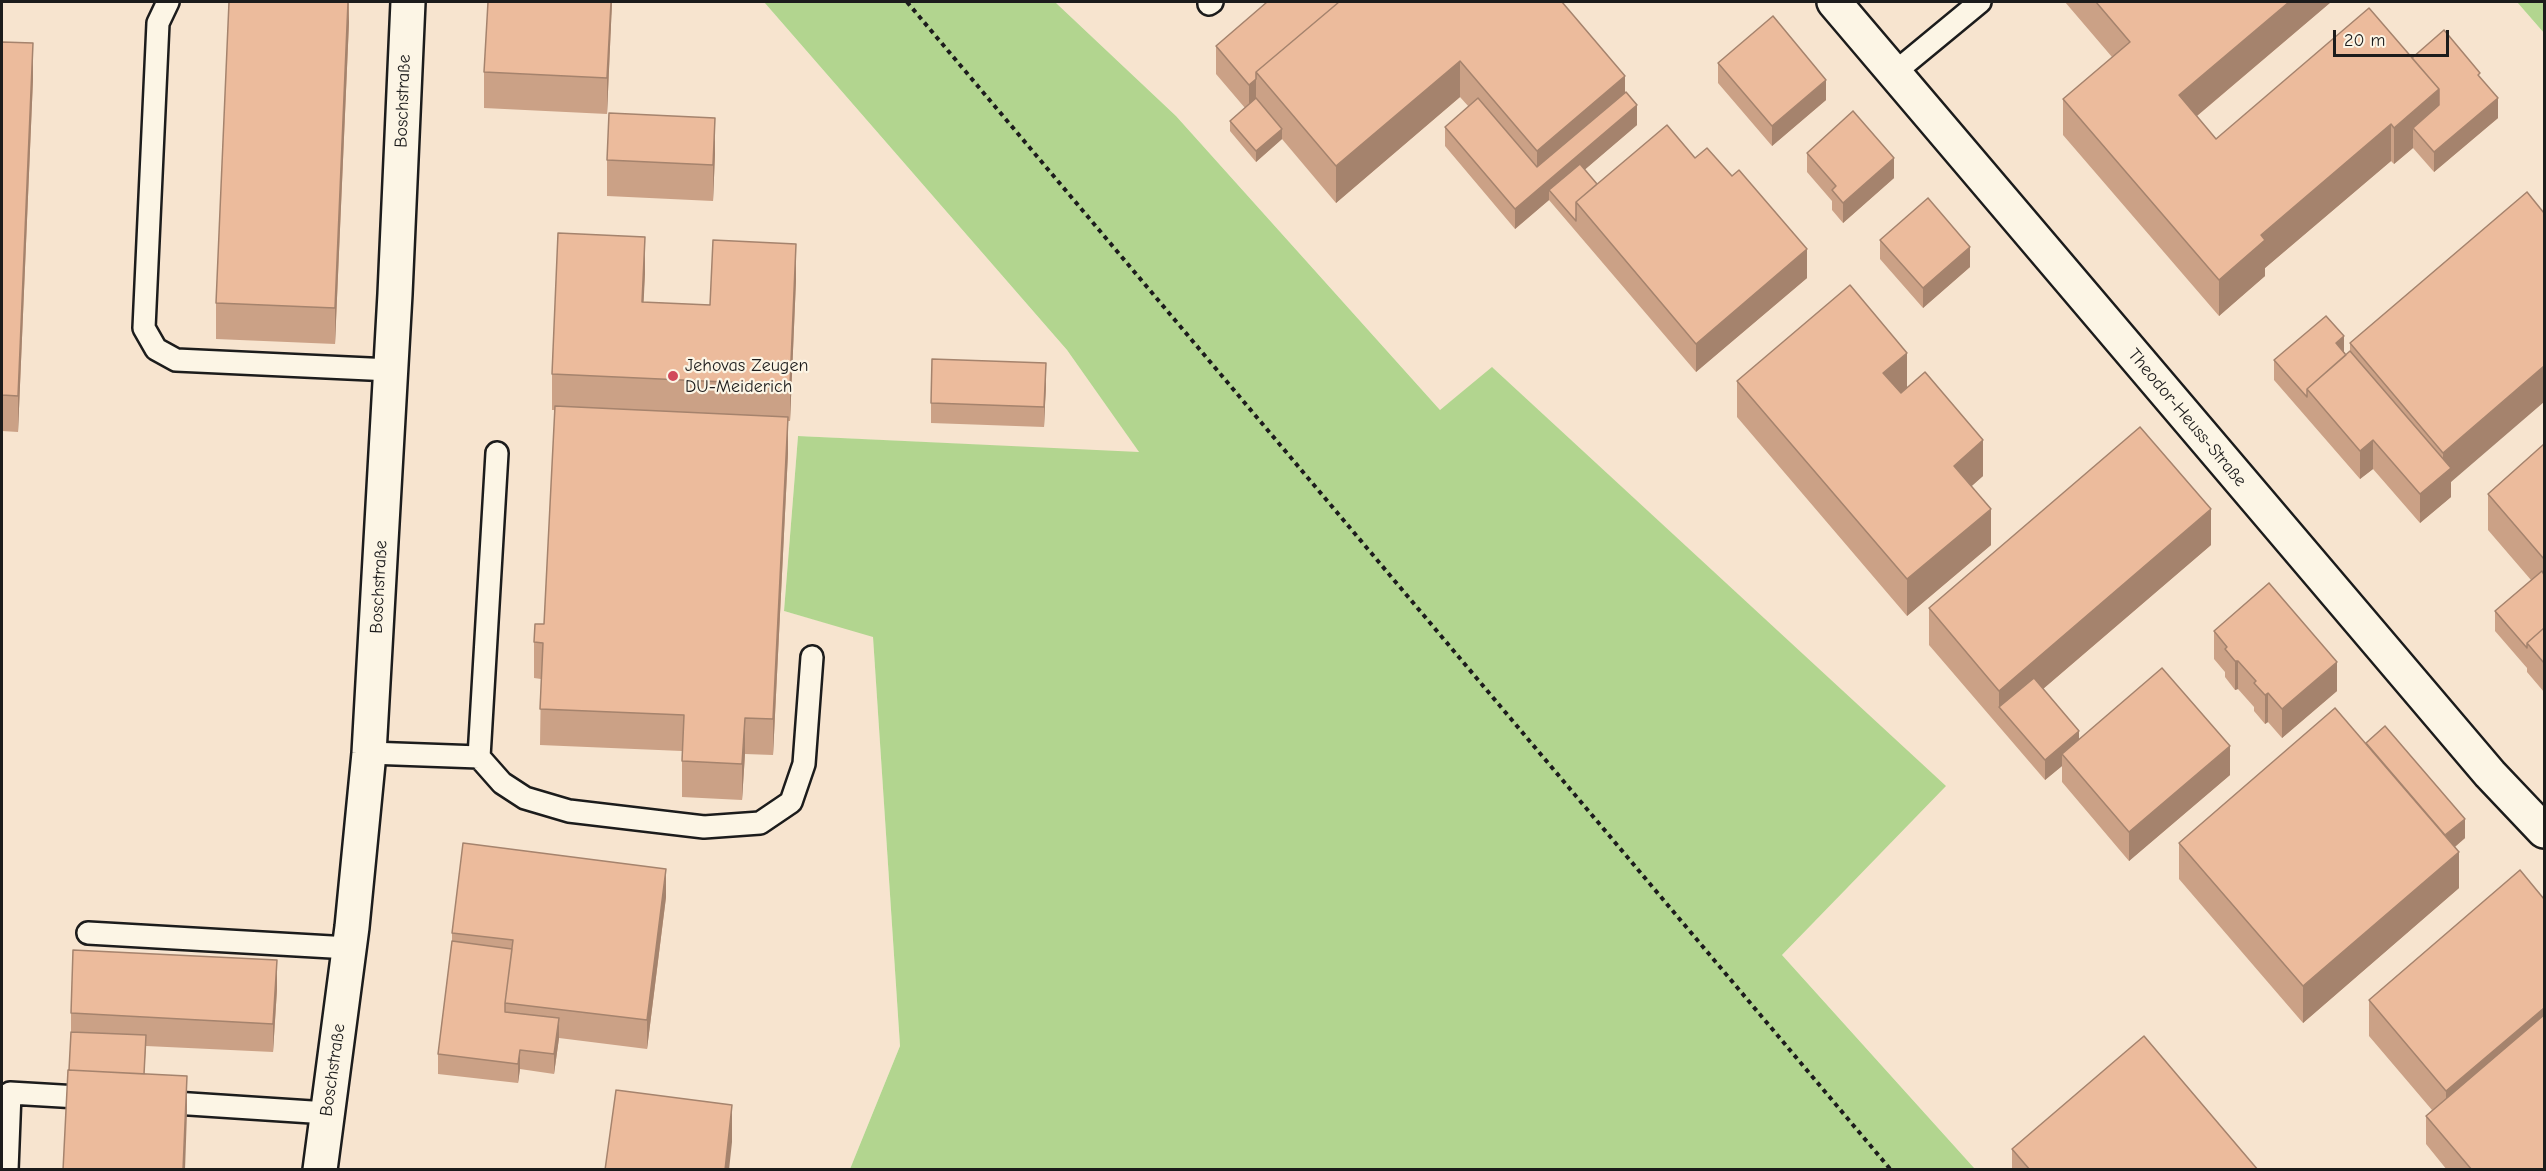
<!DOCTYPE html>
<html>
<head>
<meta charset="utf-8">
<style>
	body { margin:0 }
	#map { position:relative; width:2546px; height:1171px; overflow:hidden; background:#fcf5e5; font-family:"Comic Neue",sans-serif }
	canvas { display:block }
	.frame { position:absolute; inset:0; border:3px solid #1c1c1c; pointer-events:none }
	.scale { position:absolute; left:2333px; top:30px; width:116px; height:27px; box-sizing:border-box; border:3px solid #1c1c1c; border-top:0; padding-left:8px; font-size:18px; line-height:21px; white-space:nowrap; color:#1c1c1c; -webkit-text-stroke:4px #fcf5e5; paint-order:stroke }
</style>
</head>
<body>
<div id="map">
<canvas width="2546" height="1171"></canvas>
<div class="frame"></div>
<div class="scale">20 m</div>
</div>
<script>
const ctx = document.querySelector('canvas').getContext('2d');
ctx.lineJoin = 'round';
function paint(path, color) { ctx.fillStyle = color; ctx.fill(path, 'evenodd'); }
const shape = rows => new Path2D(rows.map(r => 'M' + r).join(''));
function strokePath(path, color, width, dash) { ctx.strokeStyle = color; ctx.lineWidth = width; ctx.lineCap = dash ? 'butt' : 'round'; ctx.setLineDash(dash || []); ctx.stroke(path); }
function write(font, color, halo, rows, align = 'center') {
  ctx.font = font + ' "Comic Neue",sans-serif'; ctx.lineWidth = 4.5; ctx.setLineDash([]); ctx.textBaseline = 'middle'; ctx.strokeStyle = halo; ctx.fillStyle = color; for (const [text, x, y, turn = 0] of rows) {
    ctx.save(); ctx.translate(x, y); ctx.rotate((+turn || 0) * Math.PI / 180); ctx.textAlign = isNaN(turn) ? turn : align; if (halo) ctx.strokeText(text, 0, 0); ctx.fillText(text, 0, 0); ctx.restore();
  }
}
const built = shape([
	[2,2,764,2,1067,350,1140,453,798,436,784,611,873,636,900,1046,850,1169,2,1170],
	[1055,2,2517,2,2544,33,2544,1169,1975,1169,1782,955,1945,786,1493,368,1440,410,1176,116]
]);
const green = shape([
	[764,2,1055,2,1176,116,1440,410,1492,367,1946,786,1782,955,1975,1169,850,1169,900,1046,873,637,784,611,798,436,1139,452,1067,350],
	[2517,2,2544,2,2544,33]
]);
const path = shape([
	[907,2,1891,1170]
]);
const service = shape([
	[168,2,158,23,144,328,156,349,176,360,391,370],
	[1209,4,1212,2],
	[1894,73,1980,2],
	[369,753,479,757,497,453],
	[479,757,502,783,525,798,569,811,704,827,760,823,791,802,804,764,812,657],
	[88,933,349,948],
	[159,1102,327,1113],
	[7,1170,10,1093,95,1098]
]);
const minor = shape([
	[320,1170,352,927,369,753,395,294,408,2]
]);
const tertiary = shape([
	[1834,2,2490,774,2544,831]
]);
const wall = shape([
	[349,2,349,22,335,344,216,339,216,303],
	[612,2,607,114,484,108,484,72],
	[1267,2,1625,92,1637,125,1584,170,1597,184,1695,158,1807,278,1696,372,1549,200,1515,229,1445,146,1445,127,1469,107,1460,97,1336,203,1282,139,1256,162,1230,131,1230,121,1245,108,1216,74,1216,46],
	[2065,2,2331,2,2197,116,2216,139,2412,58,2480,78,2498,118,2434,172,2413,148,2394,164,2391,161,2265,268,2265,276,2219,316,2063,135,2063,99,2112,57],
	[2,42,33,79,18,432,2,431],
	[1718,63,1826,100,1772,146,1718,83],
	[1807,153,1894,178,1843,223,1832,210,1832,201,1807,172],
	[715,154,713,201,607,196,607,160],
	[2527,192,2451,482,2451,497,2420,523,2373,469,2360,479,2274,380,2274,360,2344,352,2346,355,2350,351,2350,343],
	[1880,240,1970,267,1923,308,1880,259],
	[645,273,643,302,710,305,796,280,790,421,788,421,788,453,773,755,745,754,742,800,682,797,682,751,540,745,541,679,534,678,534,642,544,624,555,410,552,410,552,374],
	[1737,381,1907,388,1983,476,1971,486,1991,545,1907,616,1737,417],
	[1046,383,1044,427,931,423,931,403],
	[2544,444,2544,692,2527,672,2527,668,2495,631,2495,611,2531,580,2488,530,2488,494],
	[2211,545,2043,689,2079,739,2230,775,2129,861,2062,782,2062,766,2045,780,1929,645,1929,608],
	[2214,631,2337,691,2282,738,2268,722,2265,724,2254,711,2254,707,2238,689,2235,690,2225,677,2225,672,2214,659],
	[2366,743,2465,838,2455,847,2459,888,2303,1023,2179,879,2179,843],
	[666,897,647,1049,559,1038,554,1074,520,1069,518,1083,438,1074,438,1054,452,941,452,933],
	[277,989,273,1052,146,1046,144,1074,187,1113,71,1032,71,1013],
	[2369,1000,2544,1170,2447,1170,2426,1144,2426,1116,2432,1110,2369,1036],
	[2012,1149,2258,1170,2012,1170]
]);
const shadedWall = shape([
	[348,2,349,22,335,344,335,308],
	[611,2,612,2,607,114,607,78],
	[2289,2,2331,2,2179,131,2179,95],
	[33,43,33,79,18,432,18,396],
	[1460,61,1460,97,1336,203,1336,166],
	[1625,76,1625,112,1537,187,1537,151],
	[1256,79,1256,107,1249,113,1249,85],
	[1826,80,1826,100,1772,146,1772,126],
	[2439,89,2439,125,2413,128,2413,148,2394,164,2394,128],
	[2498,98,2498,118,2434,172,2434,152],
	[1637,105,1637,125,1554,196,1549,190,1549,200,1515,229,1515,209],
	[715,118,715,154,713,201,713,165],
	[2391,124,2391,161,2265,268,2265,276,2219,316,2219,280,2261,235],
	[1282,129,1282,139,1256,162,1256,151],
	[1894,158,1894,178,1843,223,1843,203],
	[645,237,645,273,642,338,642,302],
	[796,244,796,280,790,421,790,385],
	[1970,247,1970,267,1923,308,1923,288],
	[1807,249,1807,278,1696,372,1696,344],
	[2344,336,2344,356,2336,343],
	[1907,353,1907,389,1883,409,1883,373],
	[1046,363,1046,383,1044,427,1044,407],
	[2544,366,2544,402,2451,482,2451,497,2420,523,2420,494,2443,474,2443,453],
	[788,417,788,453,773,755,773,719],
	[1983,440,1983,476,1954,502,1954,466],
	[2373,440,2373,469,2360,479,2360,451],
	[1991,509,1991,545,1907,616,1907,579],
	[2211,509,2211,545,2009,718,1999,707,1999,691],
	[2235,661,2238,661,2238,689,2235,690],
	[2337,662,2337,691,2282,738,2282,709],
	[2268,693,2268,722,2265,724,2265,695],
	[745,718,745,754,742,800,742,764],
	[2079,731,2079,751,2062,754,2062,766,2045,780,2045,760],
	[2230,746,2230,775,2129,861,2129,832],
	[2465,819,2465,838,2437,862,2437,842],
	[2459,852,2459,888,2303,1023,2303,986],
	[666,869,666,897,647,1049,647,1020],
	[277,960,277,989,273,1052,273,1024],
	[2544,1008,2544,1044,2446,1127,2446,1091],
	[559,1018,559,1038,554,1074,554,1054],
	[520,1050,520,1069,518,1083,518,1064],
	[187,1076,187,1113,185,1170,183,1170],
	[732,1105,732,1142,729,1170,725,1170]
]);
const building = shape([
	[229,2,348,2,335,308,216,303,229,2],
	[488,2,611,2,607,78,484,72,488,2],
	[1267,2,1339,2,1256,72,1256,79,1249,85,1216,46,1267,2],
	[1339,2,1562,2,1625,76,1537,151,1460,61,1336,166,1256,72,1339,2],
	[2096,2,2289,2,2179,95,2216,139,2369,8,2439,89,2394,128,2391,124,2261,235,2265,240,2219,280,2063,99,2130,42,2096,2],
	[1773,16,1826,80,1772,126,1718,63,1773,16],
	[2444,30,2480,73,2478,75,2498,98,2434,152,2413,128,2439,105,2439,89,2412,58,2444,30],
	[2,42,33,43,18,396,2,395,2,42],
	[1626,92,1637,105,1515,209,1445,127,1478,98,1537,167,1626,92],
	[1256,98,1282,129,1256,151,1230,121,1256,98],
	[1853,111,1894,158,1843,203,1832,190,1836,186,1807,153,1853,111],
	[609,113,715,118,713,165,607,160,609,113],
	[1667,125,1695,158,1707,148,1732,176,1739,170,1807,249,1696,344,1576,202,1667,125],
	[1580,164,1597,184,1576,202,1576,221,1549,190,1580,164],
	[2527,192,2544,213,2544,366,2443,453,2350,343,2527,192],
	[1928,198,1970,247,1923,288,1880,240,1928,198],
	[558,233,645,237,642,302,710,305,713,240,796,244,790,385,552,374,558,233],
	[1850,285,1907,353,1883,373,1901,393,1925,372,1983,440,1954,466,1991,509,1907,579,1737,381,1850,285],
	[2326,316,2344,336,2336,343,2346,355,2307,389,2307,397,2274,360,2326,316],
	[2350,351,2451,468,2420,494,2373,440,2360,451,2307,389,2350,351],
	[932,359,1046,363,1044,407,931,403,932,359],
	[555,406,788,417,773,719,745,718,742,764,682,761,684,715,540,709,543,643,534,642,535,624,544,624,555,406],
	[2140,427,2211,509,1999,691,1929,608,2140,427],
	[2544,444,2544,559,2488,494,2544,444],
	[2542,571,2544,575,2544,628,2527,643,2527,648,2495,611,2542,571],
	[2269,583,2337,662,2282,709,2268,693,2265,695,2254,683,2256,681,2238,661,2235,661,2225,649,2227,647,2214,631,2269,583],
	[2544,628,2544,663,2527,643,2544,628],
	[2162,668,2230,746,2129,832,2062,754,2162,668],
	[2034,678,2079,731,2045,760,1999,707,2034,678],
	[2335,708,2459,852,2303,986,2179,843,2335,708],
	[2385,726,2465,819,2445,835,2366,743,2385,726],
	[463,843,666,869,647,1020,505,1003,513,940,452,933,463,843],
	[2520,870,2544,899,2544,1008,2446,1091,2369,1000,2520,870],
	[452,941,512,949,505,1003,505,1012,559,1018,554,1054,520,1050,518,1064,438,1054,452,941],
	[73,950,277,960,273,1024,71,1013,73,950],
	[2544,1015,2544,1170,2472,1170,2426,1116,2544,1015],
	[71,1032,146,1035,144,1074,69,1070,71,1032],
	[2144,1036,2258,1170,2030,1170,2012,1149,2144,1036],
	[68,1070,187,1076,183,1170,63,1170,68,1070],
	[616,1090,732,1105,725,1170,605,1170,616,1090]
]);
const markers = [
	[673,376,6,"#d1495b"]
];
const streetNames = [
	["Boschstraße",403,101,-88],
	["Theodor-Heuss-Straße",2187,418,50],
	["Boschstraße",379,587,-87],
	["Boschstraße",333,1070,-82]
];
const poiNames = [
	["Jehovas Zeugen",685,366],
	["DU-Meiderich",685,387]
];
paint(built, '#f7e4cf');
paint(green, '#b2d58f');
strokePath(service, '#1c1c1c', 26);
strokePath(minor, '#1c1c1c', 38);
strokePath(tertiary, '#1c1c1c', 38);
strokePath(path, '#1c1c1c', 4, [4.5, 4.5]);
strokePath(service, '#fcf5e5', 21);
strokePath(minor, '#fcf5e5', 33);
strokePath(tertiary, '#fcf5e5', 33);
paint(wall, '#cba186');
paint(shadedWall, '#a5836d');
paint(building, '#ecbb9c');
strokePath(building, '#a5836d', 1.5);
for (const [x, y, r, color] of markers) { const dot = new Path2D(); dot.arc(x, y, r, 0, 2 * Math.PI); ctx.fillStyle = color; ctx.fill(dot); strokePath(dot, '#fcf5e5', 2); }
write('18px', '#1c1c1c', '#fcf5e5', streetNames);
write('18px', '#1c1c1c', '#fcf5e5', poiNames, 'left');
</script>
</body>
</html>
